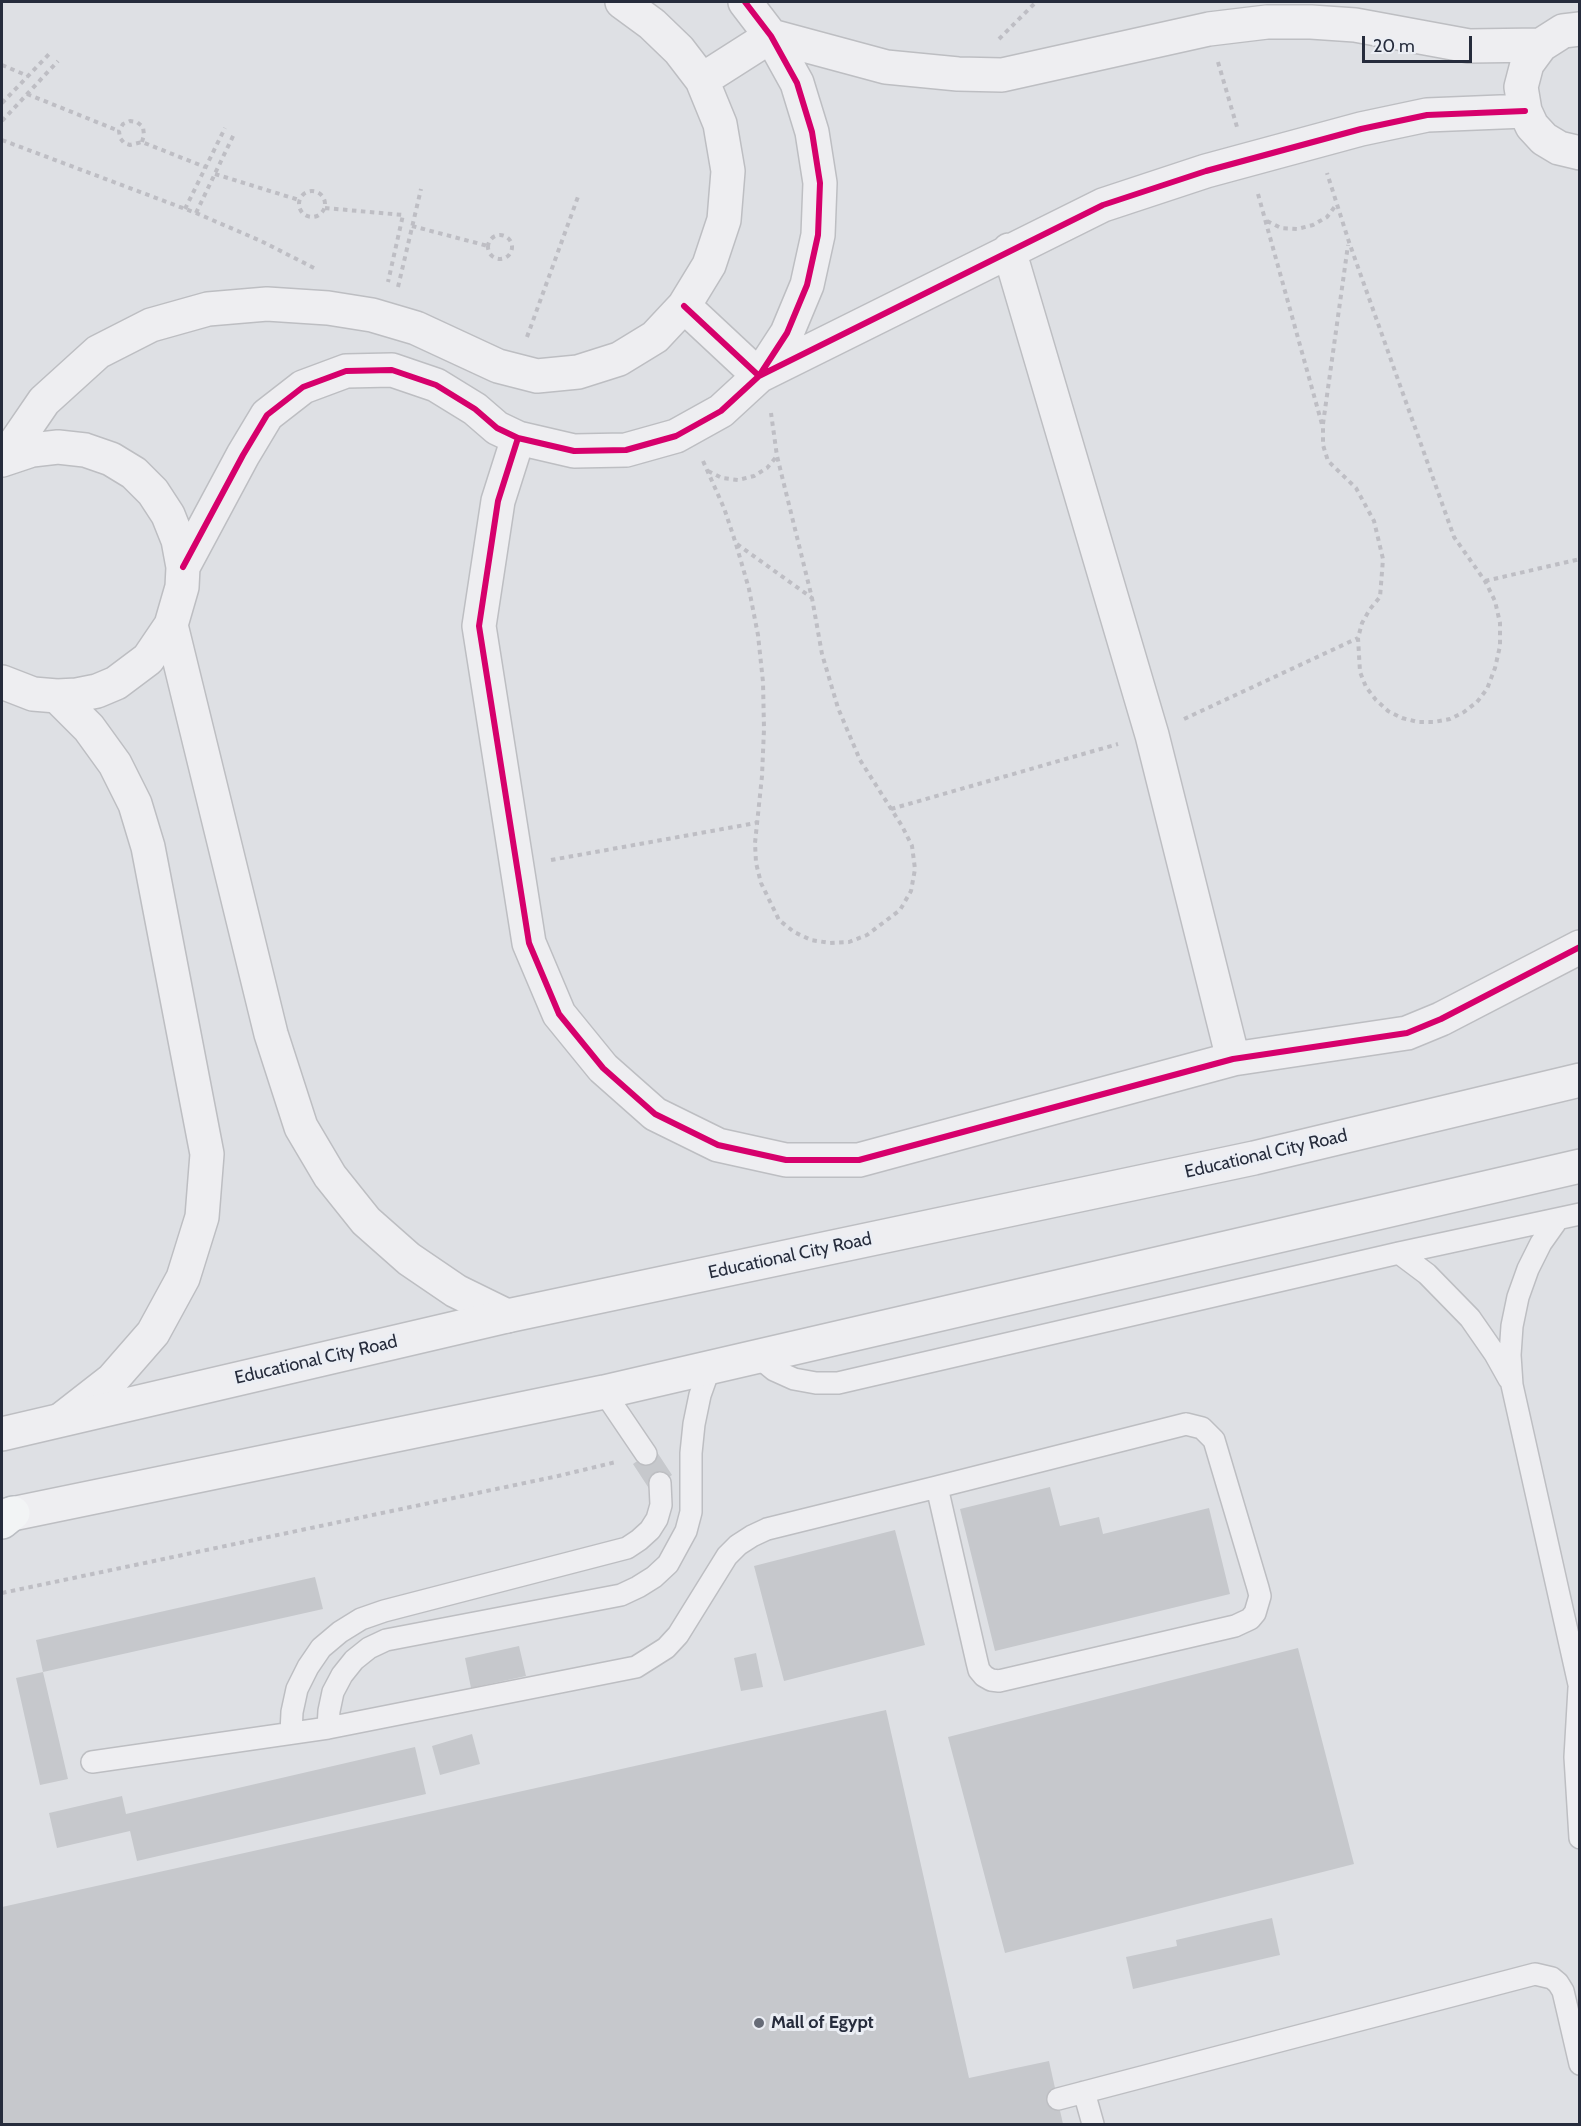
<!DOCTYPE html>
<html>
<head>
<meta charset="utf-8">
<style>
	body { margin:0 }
	#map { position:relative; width:1581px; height:2126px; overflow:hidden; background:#dee0e4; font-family:Cabin,sans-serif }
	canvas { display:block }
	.frame { position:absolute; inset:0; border:3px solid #262c3c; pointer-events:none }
	.scale { position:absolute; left:1362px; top:36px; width:110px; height:27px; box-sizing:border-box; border:3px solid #262c3c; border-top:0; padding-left:8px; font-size:18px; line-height:21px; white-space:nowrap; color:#262c3c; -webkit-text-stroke:4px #ebeef4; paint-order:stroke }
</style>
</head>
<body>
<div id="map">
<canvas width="1581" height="2126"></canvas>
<div class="frame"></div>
<div class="scale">20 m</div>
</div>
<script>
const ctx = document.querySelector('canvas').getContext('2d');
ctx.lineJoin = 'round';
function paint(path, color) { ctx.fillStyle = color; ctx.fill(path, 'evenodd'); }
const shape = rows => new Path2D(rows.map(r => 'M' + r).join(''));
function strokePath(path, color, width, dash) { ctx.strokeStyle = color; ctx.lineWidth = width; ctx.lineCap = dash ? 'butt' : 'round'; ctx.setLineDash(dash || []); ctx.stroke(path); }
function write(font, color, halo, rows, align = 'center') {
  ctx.font = font + ' Cabin,sans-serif'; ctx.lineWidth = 6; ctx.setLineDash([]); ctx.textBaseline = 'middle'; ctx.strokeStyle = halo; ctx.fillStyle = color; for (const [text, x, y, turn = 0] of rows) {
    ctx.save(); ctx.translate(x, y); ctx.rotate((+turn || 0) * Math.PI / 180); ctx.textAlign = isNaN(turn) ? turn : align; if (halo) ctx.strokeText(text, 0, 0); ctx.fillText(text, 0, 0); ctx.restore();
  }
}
const building = shape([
	[655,1449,672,1475,650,1490,633,1464],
	[1050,1487,1060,1526,1099,1517,1103,1534,1209,1508,1230,1594,995,1651,960,1509],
	[895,1530,925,1645,784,1681,754,1566],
	[315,1577,323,1609,43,1672,36,1640],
	[519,1646,526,1676,471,1688,465,1658],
	[1298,1648,1354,1864,1005,1953,948,1737],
	[756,1653,763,1687,741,1691,734,1658],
	[43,1672,68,1779,40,1785,16,1678],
	[886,1710,969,2078,1049,2061,1063,2124,2,2124,2,1907],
	[472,1734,480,1764,440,1775,432,1746],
	[415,1747,426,1794,137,1861,130,1831,57,1848,49,1813,122,1796,126,1814],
	[1272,1918,1280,1955,1133,1989,1126,1957,1177,1946,1176,1940]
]);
const path = shape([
	[999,39,1036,2],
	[1218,62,1237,127],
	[2,65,28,76],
	[27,94,119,131],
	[2,103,51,52],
	[2,121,58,61],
	[2,140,196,213,261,241,318,270],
	[142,142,144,135,143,127,137,122,130,121,123,124,119,131,120,138,124,143,130,145,142,142,205,167],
	[215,174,299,200],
	'299 204a13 13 0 1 1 26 0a13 13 0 1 1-26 0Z',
	[1258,194,1323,428,1323,445,1328,461,1356,488,1374,521,1383,559,1380,597,1370,609,1362,623,1358,638,1360,672,1366,687,1376,700,1388,711,1402,718,1418,722,1434,722,1450,719,1464,712,1477,702,1487,689,1495,668,1500,646,1500,623,1495,601,1485,581,1454,537,1349,242,1327,173],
	[325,208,403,215,388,282],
	[185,209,225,128],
	[196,213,235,132],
	[1267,221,1281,228,1297,229,1313,225,1327,217,1336,205],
	[412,226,488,246],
	'488 247a12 12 0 1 1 24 0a12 12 0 1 1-24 0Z',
	[398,287,421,189],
	[527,337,579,194],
	[1323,424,1348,245],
	[703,461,724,508,736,544,749,589,758,635,763,682,764,729,762,776,755,843,756,863,761,883,779,920,794,932,811,940,830,943,849,942,867,935,900,910,911,891,915,869,912,846,902,826,860,760,838,708,822,654,812,598,777,456,771,413],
	[708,471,722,478,738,480,754,476,767,468,777,456],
	[737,544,812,598],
	[1485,581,1580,559],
	[1184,719,1358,638],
	[891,809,1118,744],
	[551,860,756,823],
	[2,1593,558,1476,616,1462]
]);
const service = shape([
	[1558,1219,1541,1243,1528,1269,1518,1297,1512,1326,1510,1355,1512,1385,1580,1689],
	[1399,1253,1427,1274,1470,1318,1495,1354,1509,1379],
	[757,1356,774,1370,794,1379,816,1383,838,1383,1399,1253,1580,1214],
	[604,1392,646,1454],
	[1186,1424,1202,1428,1214,1440,1258,1588,1260,1596,1255,1613,1250,1619,1235,1626,999,1681,991,1680,984,1676,979,1670,977,1662,937,1487,1186,1424],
	[1579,1688,1575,1757,1580,1838],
	[328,1728,329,1711,333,1692,342,1675,354,1660,369,1648,386,1640,621,1595,638,1587,654,1577,668,1564,686,1531,691,1512,691,1453,694,1424,700,1395,710,1367],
	[291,1733,292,1712,297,1689,308,1667,321,1648,340,1632,361,1619,384,1611,627,1548,639,1540,650,1530,657,1519,661,1505,660,1483],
	[92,1762,328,1728,636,1667,666,1648,678,1635,727,1556,738,1545,752,1536,767,1529,937,1487],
	[1084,2092,1093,2124],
	[1058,2099,1535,1974,1552,1978,1558,1983,1563,1991,1580,2064]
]);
const minor = shape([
	[1580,29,1563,31,1541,45,1527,64,1521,87,1525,111,1532,126,1544,139,1559,148,1580,153],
	[702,80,771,36,886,67,958,74,1002,75,1209,29,1267,22,1311,22,1355,25,1469,46,1541,45],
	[1009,250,1152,735,1233,1059],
	[684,306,759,376,1103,205,1206,171,1361,129,1427,115,1525,111],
	[518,438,498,501,479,626,529,943,559,1014,603,1068,655,1114,718,1145,786,1160,859,1160,1233,1059,1407,1033,1441,1019,1580,947],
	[5,458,44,401,98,352,151,325,208,309,267,304,328,308,372,315,416,328,498,366,537,376,578,372,619,359,655,337,684,306,709,265,724,220,728,171,720,124,702,80,679,50,652,24,622,2],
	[2,460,32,450,58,447,85,450,111,459,134,473,153,492,168,515,178,540,183,567,182,587,171,625,148,659,116,683,97,691,77,695,57,696,33,694,2,682],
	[183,567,243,455,267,415,303,387,346,371,392,370,436,385,475,409,497,428,518,438,574,451,626,450,676,436,721,411,759,376,787,333,807,285,818,235,820,183,812,132,797,83,771,36,745,2],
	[171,625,271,1034,301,1127,330,1176,366,1221,409,1259,456,1291,507,1316],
	[57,696,89,728,115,764,135,804,148,847,207,1154,202,1217,183,1278,153,1333,112,1380,62,1419]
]);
const tertiary = shape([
	[2,1434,507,1316,1254,1158,1580,1080],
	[2,1516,604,1392,1580,1166]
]);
const primary = shape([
	[2,1522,13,1513]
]);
const cycleway = shape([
	[684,306,759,376,1103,205,1206,171,1361,129,1427,115,1525,111],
	[518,438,498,501,479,626,529,943,559,1014,603,1068,655,1114,718,1145,786,1160,859,1160,1233,1059,1407,1033,1441,1019,1580,947],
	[183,567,243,455,267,415,303,387,346,371,392,370,436,385,475,409,497,428,518,438,574,451,626,450,676,436,721,411,759,376,787,333,807,285,818,235,820,183,812,132,797,83,771,36,745,2]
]);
const markers = [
	[759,2023,6,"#666b77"]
];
const streetNames = [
	["Educational City Road",1266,1154,-13],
	["Educational City Road",790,1256,-12],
	["Educational City Road",316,1360,-13]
];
const poiNames = [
	["Mall of Egypt",771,2023]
];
paint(building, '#c6c8cc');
strokePath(service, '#bdbec2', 24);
strokePath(minor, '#bdbec2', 36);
strokePath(tertiary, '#bdbec2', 36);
strokePath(primary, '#babdc2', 36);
strokePath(path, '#bebec4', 4, [4.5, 4.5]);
strokePath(service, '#eeeef1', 21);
strokePath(minor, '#eeeef1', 33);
strokePath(tertiary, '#eeeef1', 33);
strokePath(primary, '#f2f4f5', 33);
strokePath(cycleway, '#d6006c', 6);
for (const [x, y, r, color] of markers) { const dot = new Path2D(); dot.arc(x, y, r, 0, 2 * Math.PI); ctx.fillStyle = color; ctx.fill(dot); strokePath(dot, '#ebeef4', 2); }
write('18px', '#262c3c', '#ebeef4', streetNames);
write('bold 18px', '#262c3c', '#ebeef4', poiNames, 'left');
</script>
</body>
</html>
